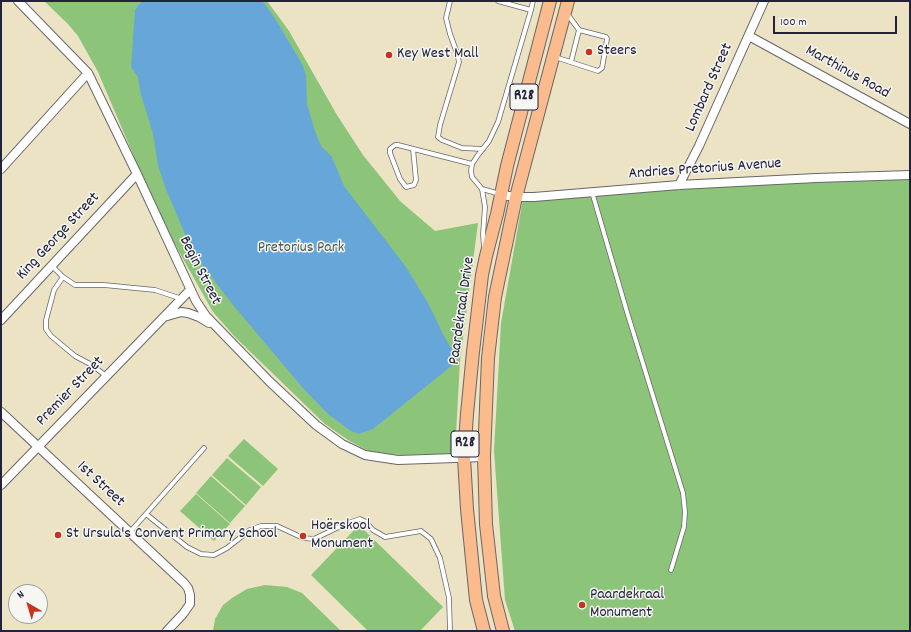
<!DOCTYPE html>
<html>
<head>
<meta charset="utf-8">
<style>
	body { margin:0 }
	#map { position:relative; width:911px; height:632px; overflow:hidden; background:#ebe3c4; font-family:Dekko,sans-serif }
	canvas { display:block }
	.frame { position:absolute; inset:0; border:2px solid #22223b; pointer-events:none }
	.north { position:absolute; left:8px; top:584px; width:40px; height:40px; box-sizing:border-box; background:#f6f6f2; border:1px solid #a1a1a9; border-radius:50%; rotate:322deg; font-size:11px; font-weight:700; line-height:16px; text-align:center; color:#22223b }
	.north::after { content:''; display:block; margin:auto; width:14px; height:18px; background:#c8321e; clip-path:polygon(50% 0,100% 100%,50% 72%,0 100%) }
	.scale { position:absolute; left:773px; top:16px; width:124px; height:18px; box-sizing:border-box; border:2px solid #22223b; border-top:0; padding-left:5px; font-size:12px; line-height:14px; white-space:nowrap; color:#22223b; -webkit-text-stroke:3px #f6f6f2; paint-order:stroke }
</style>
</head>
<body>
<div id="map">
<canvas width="911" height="632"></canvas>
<div class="frame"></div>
<div class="north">N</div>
<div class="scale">100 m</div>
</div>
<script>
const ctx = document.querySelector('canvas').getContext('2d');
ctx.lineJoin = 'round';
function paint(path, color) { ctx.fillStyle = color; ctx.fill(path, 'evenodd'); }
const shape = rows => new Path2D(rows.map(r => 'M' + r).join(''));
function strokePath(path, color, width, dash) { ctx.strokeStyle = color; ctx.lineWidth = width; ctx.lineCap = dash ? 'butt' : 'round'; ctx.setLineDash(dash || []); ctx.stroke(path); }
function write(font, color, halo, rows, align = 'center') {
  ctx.font = font + ' Dekko,sans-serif'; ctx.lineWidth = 3; ctx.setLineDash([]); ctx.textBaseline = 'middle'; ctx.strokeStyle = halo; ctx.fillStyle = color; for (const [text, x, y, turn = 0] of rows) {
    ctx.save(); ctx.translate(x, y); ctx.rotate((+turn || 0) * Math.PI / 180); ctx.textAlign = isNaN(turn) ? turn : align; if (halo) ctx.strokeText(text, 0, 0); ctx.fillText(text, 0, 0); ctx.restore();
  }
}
const green = shape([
	[44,1,267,1,289,31,337,115,363,155,400,201,435,231,478,223,460,361,455,452,449,454,403,455,384,454,368,451,348,440,325,424,235,337,213,312,173,241,135,159,98,72,78,36,68,24],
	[910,176,910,631,515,631,505,600,494,451,501,323,524,193],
	[244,439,278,469,263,486,228,456],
	[227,458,261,487,246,505,212,475],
	[211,476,245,506,230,523,196,493],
	[196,494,230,524,214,541,180,511],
	[359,525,443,607,420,631,368,631,311,575],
	[265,585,287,587,302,593,341,631,213,631,215,619,223,605,232,598,247,589]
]);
const water = shape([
	[142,1,260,1,264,3,276,20,302,64,306,75,307,104,315,131,321,146,332,157,344,186,406,267,428,303,443,334,455,355,456,360,454,364,373,429,359,434,351,431,328,414,302,387,233,305,203,266,185,234,165,187,158,165,153,134,140,91,138,77,131,67,135,10]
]);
const lane = shape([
	[450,1,446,18,450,34,457,53,459,62,440,125,438,137,442,140,462,148,483,149],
	[498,1,531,10,498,122,489,141,478,155,472,164,471,171,472,177,482,189,500,194],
	[531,10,533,1],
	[555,57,598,71,602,68,607,39,606,37,579,30,568,15],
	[571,62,579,30],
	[413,149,416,180,414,185,406,187,400,179,390,153,390,149,395,145,398,145,472,164],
	[482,189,485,207,483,234,484,248],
	[592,192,627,312,683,493,685,512,684,527,671,570],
	[52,266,63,277,75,285,104,285,155,290,182,299],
	[63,277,54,290,46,320,46,329,51,336,75,356,92,365,106,376],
	[146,514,187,547,201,554,214,555,227,548,250,530,261,526,277,526,303,538,314,539,345,524,360,519,366,522,373,530,385,537,421,531,431,539,440,558,449,598,450,631],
	[130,532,204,448]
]);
const street = shape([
	[18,1,88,73,137,174,196,301,206,316,270,382,316,425,342,444,365,455,398,460,484,457],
	[749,36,910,124],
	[1,169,88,73],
	[679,185,699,146,764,1],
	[502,195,516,197,534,197,679,185,816,178,910,175],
	[164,317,181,312,188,313,199,317,209,323],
	[1,320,137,174],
	[1,412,184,583,188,588,190,595,190,604,183,614,167,631],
	[1,485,190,290]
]);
const primary = shape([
	[484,631,476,600,467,509,464,458,467,414,473,352,482,275,486,256,497,214,507,166,550,1],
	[503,631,494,596,486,524,484,457,488,358,495,297,516,197,568,1]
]);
const markers = [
	[589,52,4,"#c8321e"],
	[389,55,4,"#c8321e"],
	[58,535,4,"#c8321e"],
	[303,536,4,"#c8321e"],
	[582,605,4,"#c8321e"]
];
const shields = [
	[524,97,28],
	[465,444,28]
];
const shieldNames = [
	["R28",524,97],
	["R28",465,444]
];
const poiNames = [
	["Steers",597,52],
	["Key West Mall",397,55],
	["Hoërskool",311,527],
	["Monument",311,545],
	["St Ursula's Convent Primary School",66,535],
	["Paardekraal",590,596],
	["Monument",590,614]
];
const streetNames = [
	["Marthinus Road",847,73,29],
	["Lombard Street",710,88,-66],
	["Andries Pretorius Avenue",705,170,-4],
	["King George Street",59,237,-47],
	["Begin Street",199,271,63],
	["Paardekraal Drive",463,311,-82],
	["Premier Street",71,392,-46],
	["1st Street",100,485,43]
];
const parkNames = [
	["Pretorius Park",301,249]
];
paint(green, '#8cc579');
paint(water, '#67a6d9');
strokePath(lane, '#68666b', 5.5);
strokePath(street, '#68666b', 10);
strokePath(primary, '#68666b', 14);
strokePath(lane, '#fff', 4);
strokePath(street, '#fff', 8);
strokePath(primary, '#fbbb8c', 12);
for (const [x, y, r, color] of markers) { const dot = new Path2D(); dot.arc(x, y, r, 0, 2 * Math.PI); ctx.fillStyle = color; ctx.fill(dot); strokePath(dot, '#f6f6f2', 1.5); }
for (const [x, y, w] of shields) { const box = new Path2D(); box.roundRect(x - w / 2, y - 13, w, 26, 3); ctx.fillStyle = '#f6f6f2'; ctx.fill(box); strokePath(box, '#22223b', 1); }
write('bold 15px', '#22223b', null, shieldNames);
write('16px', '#22223b', '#f6f6f2', poiNames, 'left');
write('16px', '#22223b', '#f6f6f2', streetNames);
write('16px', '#475b51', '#f6f6f2', parkNames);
</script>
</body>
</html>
